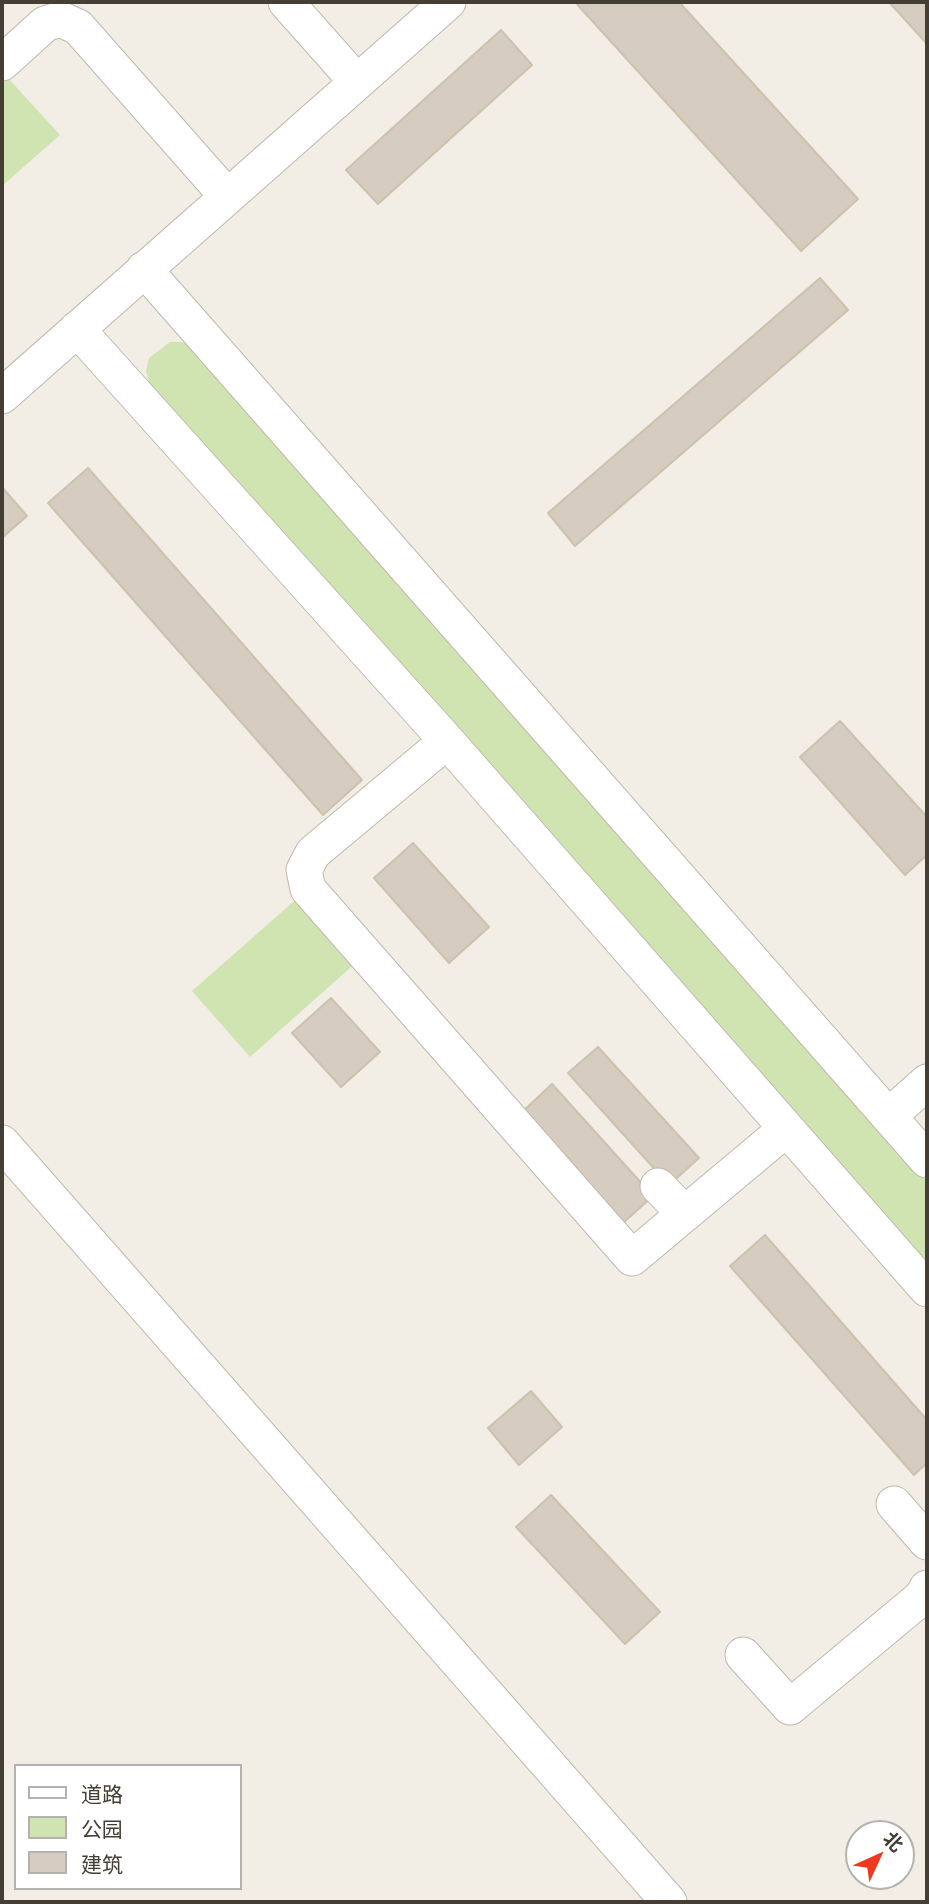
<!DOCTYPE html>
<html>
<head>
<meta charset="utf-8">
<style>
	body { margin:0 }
	#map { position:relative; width:929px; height:1904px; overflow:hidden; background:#f2eee6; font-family:"Asap Condensed","Noto Sans SC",sans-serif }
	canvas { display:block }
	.frame { position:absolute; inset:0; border:4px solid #443e35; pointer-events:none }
	.legend { position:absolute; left:14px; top:1764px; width:228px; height:126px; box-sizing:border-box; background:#fff; border:2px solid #b4b2ae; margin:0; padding:9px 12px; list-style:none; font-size:21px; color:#443e35 }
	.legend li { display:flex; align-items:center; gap:14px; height:35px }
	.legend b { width:35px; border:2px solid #b4b2ae }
	.north { position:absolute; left:845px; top:1820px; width:70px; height:70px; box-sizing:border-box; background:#fff; border:2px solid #b4b2ae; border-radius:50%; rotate:45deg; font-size:19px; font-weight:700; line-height:28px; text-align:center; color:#443e35 }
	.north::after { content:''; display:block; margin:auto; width:24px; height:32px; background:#ef3820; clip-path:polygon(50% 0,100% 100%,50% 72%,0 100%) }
</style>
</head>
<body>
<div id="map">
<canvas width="929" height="1904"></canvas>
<div class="frame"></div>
<ul class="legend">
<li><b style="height:9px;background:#fff"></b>道路</li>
<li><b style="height:19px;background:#cfe4b0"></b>公园</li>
<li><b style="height:19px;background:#d6ccbf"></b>建筑</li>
</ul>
<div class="north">北</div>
</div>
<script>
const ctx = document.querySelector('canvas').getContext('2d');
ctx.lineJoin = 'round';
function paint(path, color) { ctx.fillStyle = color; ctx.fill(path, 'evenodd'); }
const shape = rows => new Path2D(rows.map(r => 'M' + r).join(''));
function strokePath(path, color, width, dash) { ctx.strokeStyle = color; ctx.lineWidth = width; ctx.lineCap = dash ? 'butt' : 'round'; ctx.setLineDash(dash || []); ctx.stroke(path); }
const green = shape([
	[7,77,60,135,2,186,2,82],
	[170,342,182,342,196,349,927,1181,927,1268,150,386,146,371,149,358],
	[301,895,359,960,250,1057,192,991]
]);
const building = shape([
	[575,2,679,2,858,199,801,251,575,2],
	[889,2,927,2,927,44,889,2],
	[501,30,532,65,378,204,346,170,501,30],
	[820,278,848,310,575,546,548,513,820,278],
	[88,468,362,780,323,815,48,503,88,468],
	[2,487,27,516,2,538,2,487],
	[840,721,927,817,927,855,905,875,800,757,840,721],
	[413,843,489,927,449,963,374,878,413,843],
	[331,998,380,1052,341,1087,292,1033,331,998],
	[598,1047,699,1158,669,1185,568,1073,598,1047],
	[552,1084,653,1196,623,1223,522,1112,552,1084],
	[765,1235,927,1420,927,1463,914,1475,730,1266,765,1235],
	[531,1391,562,1427,519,1465,488,1428,531,1391],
	[551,1495,660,1612,625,1644,516,1527,551,1495]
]);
const minor = shape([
	[286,2,357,82],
	[2,63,45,24,60,19,78,27,227,196],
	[144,269,927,1160],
	[77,329,447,741,927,1289],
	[2,396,448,2],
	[447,741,313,853,304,870,308,889,632,1258,786,1129],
	[889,1116,927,1082],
	[2,1143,669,1902],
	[658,1186,685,1214],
	[894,1504,927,1542],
	[743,1655,790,1707,922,1597,927,1588]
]);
paint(green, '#cfe4b0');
paint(building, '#d6ccbf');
strokePath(building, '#cdc1af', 2);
strokePath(minor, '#c0b8ac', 37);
strokePath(minor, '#fff', 35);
</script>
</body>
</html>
